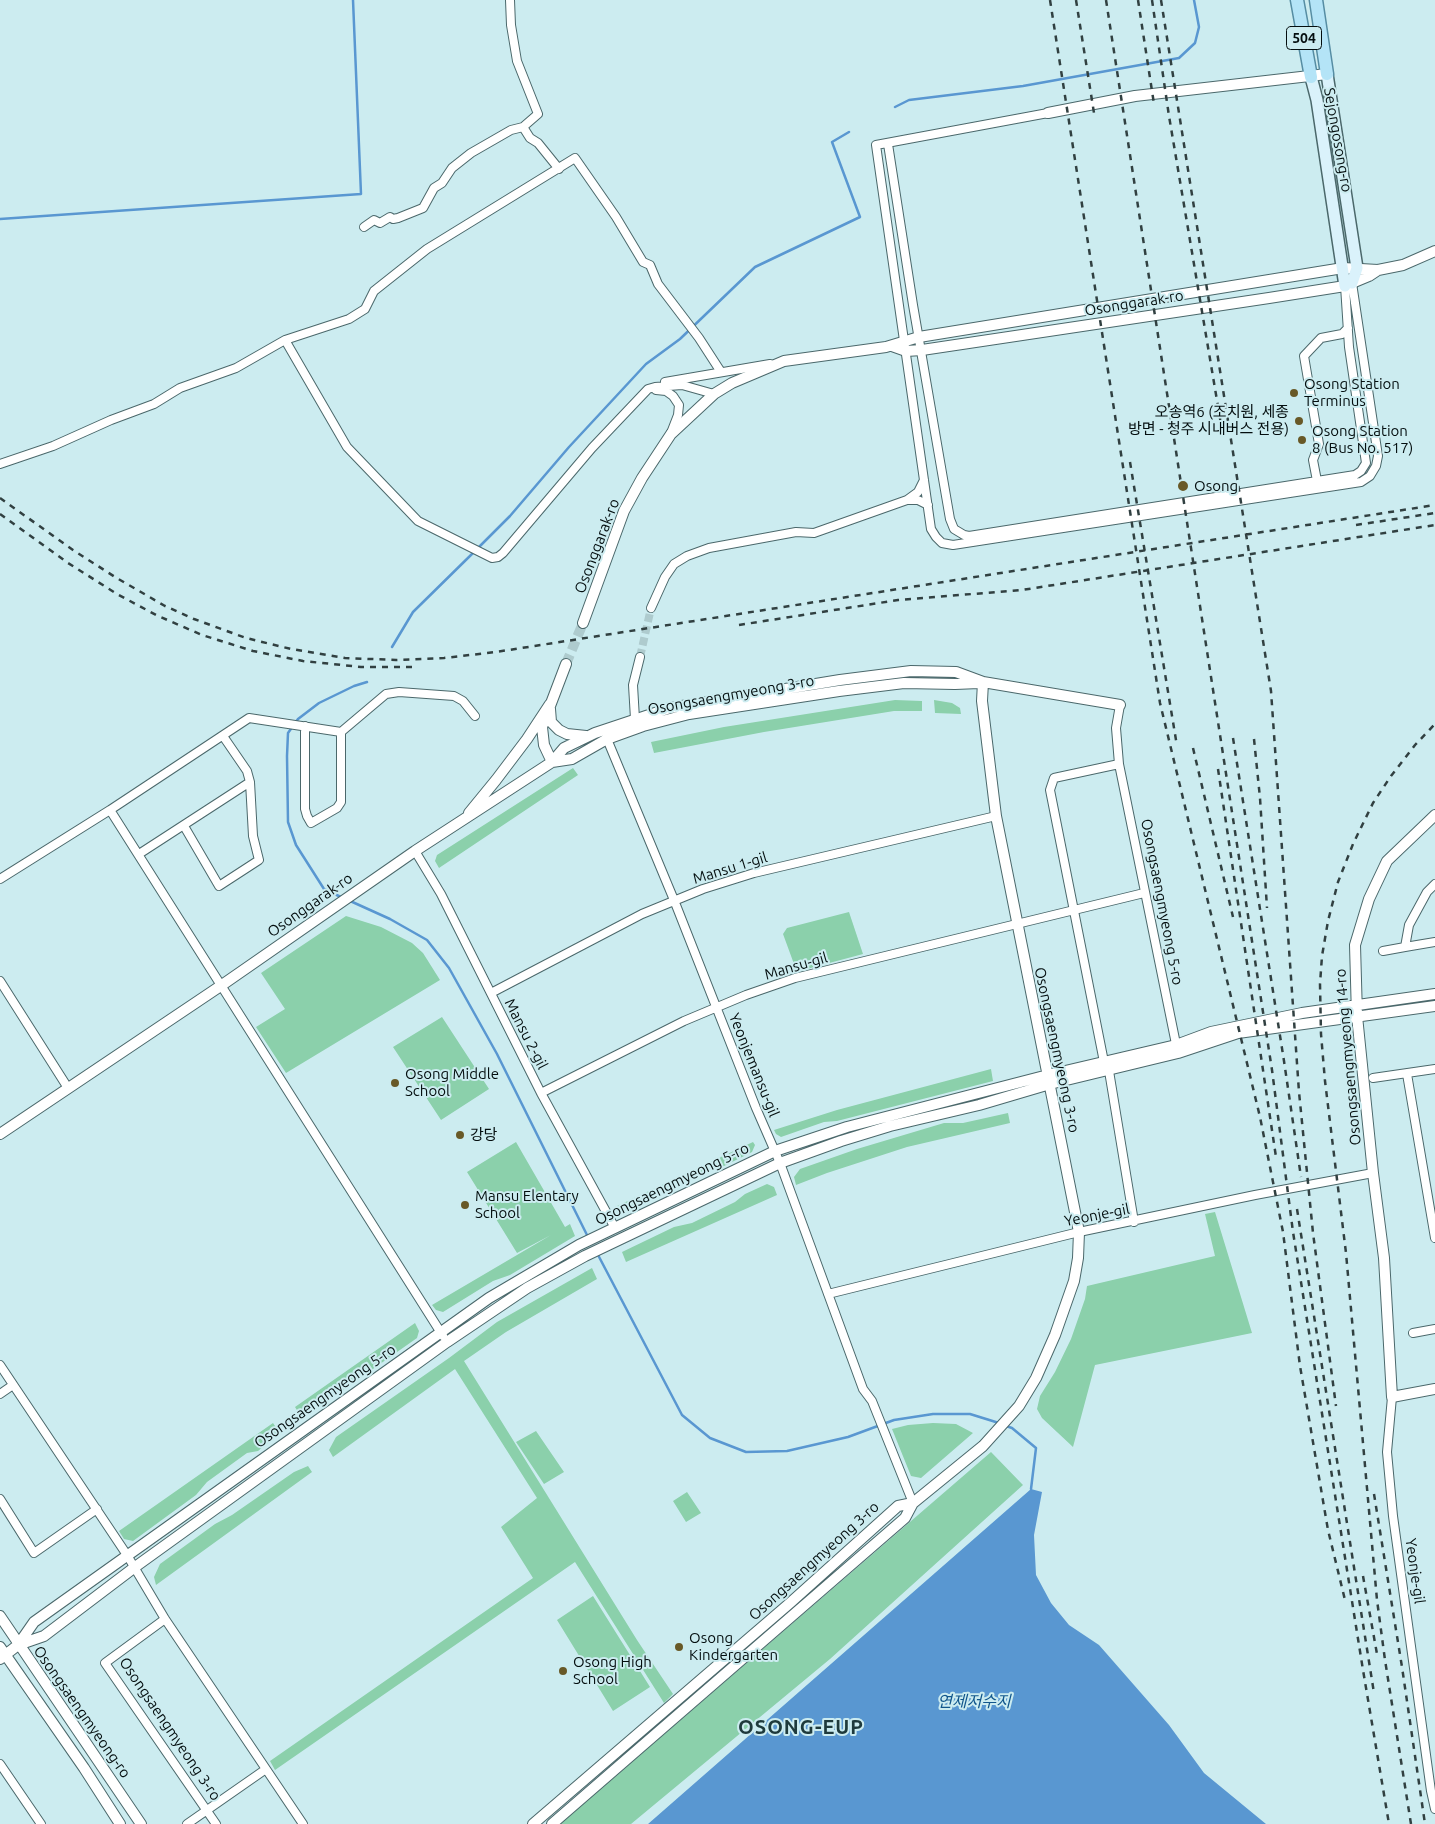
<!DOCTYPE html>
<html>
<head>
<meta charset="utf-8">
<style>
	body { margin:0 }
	canvas { display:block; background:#ccecf0 }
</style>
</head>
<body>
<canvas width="1435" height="1824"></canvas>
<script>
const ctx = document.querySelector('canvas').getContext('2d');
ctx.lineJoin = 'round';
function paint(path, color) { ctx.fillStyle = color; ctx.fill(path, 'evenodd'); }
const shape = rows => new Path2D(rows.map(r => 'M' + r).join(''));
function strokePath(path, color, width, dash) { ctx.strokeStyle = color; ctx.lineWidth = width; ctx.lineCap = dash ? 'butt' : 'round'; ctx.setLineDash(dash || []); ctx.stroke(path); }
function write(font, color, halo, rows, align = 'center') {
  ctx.font = font + ' Ubuntu,"Noto Sans KR",sans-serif'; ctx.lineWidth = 4; ctx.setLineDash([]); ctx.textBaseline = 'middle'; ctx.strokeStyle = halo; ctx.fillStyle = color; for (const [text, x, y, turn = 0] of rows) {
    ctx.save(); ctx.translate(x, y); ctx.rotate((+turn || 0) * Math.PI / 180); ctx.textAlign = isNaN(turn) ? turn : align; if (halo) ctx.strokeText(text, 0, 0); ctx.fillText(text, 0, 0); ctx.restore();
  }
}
const green = shape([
	[895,700,922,701,922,711,894,711,764,732,654,753,651,742,724,727],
	[934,700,952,703,960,708,961,714,935,713],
	[573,768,578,775,439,868,435,861,437,855],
	[849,912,863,954,803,970,794,964,783,934,787,928],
	[346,916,381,927,412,943,423,953,440,980,286,1073,256,1027,285,1009,261,973],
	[442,1017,489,1089,441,1120,393,1047],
	[991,1069,993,1081,837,1121,824,1122,781,1137,776,1134,774,1130,837,1110],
	[1008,1113,1010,1123,907,1147,827,1173,796,1185,794,1177,800,1169,857,1149,944,1123,963,1123],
	[516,1142,565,1227,570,1224,575,1236,510,1275,493,1281,443,1312,436,1310,432,1305,551,1235,517,1253,467,1172],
	[753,1142,755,1145,752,1152,724,1166,712,1168,669,1188,657,1197,622,1213,617,1211,615,1207],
	[767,1184,774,1187,777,1195,626,1262,622,1252,674,1227,692,1223,735,1202,745,1194],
	[1215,1212,1252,1333,1095,1365,1073,1447,1042,1418,1037,1409,1040,1396,1055,1372,1071,1339,1085,1299,1087,1286,1215,1256,1205,1214],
	[592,1268,597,1279,506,1332,464,1361,637,1640,673,1694,664,1703,575,1562,275,1770,270,1761,533,1578,501,1527,537,1498,455,1369,333,1457,329,1450,336,1437,449,1358,497,1322],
	[415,1323,419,1331,417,1338,306,1416,300,1415,295,1407],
	[273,1423,277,1429,276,1436,258,1451,247,1453,207,1482,196,1495,133,1541,124,1539,119,1531],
	[933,1423,956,1424,973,1433,921,1478,911,1476,892,1429,908,1425],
	[536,1431,564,1472,544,1484,516,1442],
	[991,1452,1023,1485,830,1659,631,1824,560,1824],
	[308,1466,312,1472,156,1585,154,1577,160,1564,215,1524,232,1515,294,1472],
	[687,1492,701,1513,686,1522,673,1501],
	[593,1596,650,1687,613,1711,557,1620]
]);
const water = shape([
	[1031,1489,1042,1492,1034,1535,1036,1575,1051,1603,1069,1625,1099,1645,1169,1725,1204,1773,1266,1824,648,1824]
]);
const stream = shape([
	[895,107,909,100,1023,86,1179,58,1195,43,1199,27,1194,0],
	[0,219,361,194,353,0],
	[478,548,510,516,569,447,646,364,680,339,755,267,860,217,832,142,849,132],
	[392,647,413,612,474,552],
	[343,898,324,889,296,845,288,822,287,756,288,733,298,719,319,703,354,686,367,682],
	[348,900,390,919,427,940,449,968,497,1054,588,1237],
	[597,1253,682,1415,710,1438,746,1452,787,1451,848,1437,894,1420,933,1414,970,1414,999,1423],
	[1006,1426,1012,1428,1036,1448,1031,1489]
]);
const minorTunnel = shape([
	[640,657,651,608]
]);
const tertiaryTunnel = shape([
	[566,664,583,623]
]);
const minor = shape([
	[1048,113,876,145,931,529,936,537,942,543,953,545,1361,482,1370,476,1376,466,1378,456,1352,283],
	[523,127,530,138,538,143,559,169],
	[888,144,913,305,950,519,954,529,964,535,969,536,1317,481,1355,475,1361,471,1366,463,1349,347,1345,286],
	[364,227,374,220,380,223,390,217,393,219,398,218,423,208,434,188,442,183,452,168,471,153,511,130,523,127,538,114,517,61,511,25,510,0],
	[285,340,347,447,418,521,492,558,498,557,503,553,592,448,648,389,655,387,682,385,714,394],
	[665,382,770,364],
	[656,390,666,391,673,396,679,405,678,415,671,433],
	[0,464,53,446,111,420,154,404,180,388,236,368,285,340,349,319,365,309,374,291,427,249,575,158,616,217,643,262,650,265,658,284,699,338,721,372],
	[924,480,918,492,907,500,918,500,928,505],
	[1318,486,1313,460,1319,444,1304,356,1321,338,1342,334,1348,328],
	[651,608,665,577,674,564,687,556,709,548,796,532,814,533,907,500],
	[1120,705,1116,728,1119,764,1177,1049],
	[635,719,633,685,640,657],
	[305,726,305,809,307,816,311,823,337,808,341,802,341,732],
	[223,736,247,771,250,782],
	[607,739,674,900,756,1108,780,1163,863,1389,872,1401,913,1503],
	[110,810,443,1336],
	[415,851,441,894,541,1093,615,1228],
	[139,854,250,782,253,836,259,860,219,886,184,826],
	[0,879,110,810,249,718,341,732,386,694,399,692,454,696,463,701,475,716],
	[1435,884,1427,892,1409,925,1405,947,1435,942],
	[1383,951,1405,947],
	[0,981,68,1088],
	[491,993,642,914,703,889,754,873,996,816],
	[1104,1062,1050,790,1054,778,1119,764],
	[1109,1071,1134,1222],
	[1407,1074,1435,1238],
	[1373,1078,1435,1069],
	[541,1093,684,1021,746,995,795,978,1144,893],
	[828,1294,1079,1232,1255,1195,1373,1173],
	[1413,1333,1435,1329],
	[0,1365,127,1555,165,1619,303,1824],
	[0,1394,13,1385],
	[1392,1397,1387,1452,1393,1516,1431,1791,1435,1809],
	[0,1499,34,1553,97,1509],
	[165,1619,105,1663,216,1824],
	[0,1764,41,1824],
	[187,1824,266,1769]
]);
const tertiary = shape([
	[1048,113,1135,96,1327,74],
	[892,346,906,351,922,350,1269,298,1345,286,1369,276,1378,270],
	[583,623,624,511,642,478,671,434,714,394,732,383,784,361,886,347,919,337,1343,268,1378,270,1403,265,1435,251],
	[550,709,551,722,559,730,567,734,586,736],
	[552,762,572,759,607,739,643,726,689,714,839,691,904,683,955,684,979,683],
	[552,762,544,745,542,727,566,664],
	[469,813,496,780,527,739,550,704],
	[1435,815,1387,861,1369,899,1355,945,1357,1016,1373,1173,1384,1258,1392,1397,1435,1389],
	[0,1134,222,985,415,851,552,762,564,748,595,733,670,708,840,680,911,671,956,672,983,682,1120,705],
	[0,1616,141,1824],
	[18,1645,44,1636,135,1567,447,1342,527,1288,585,1256,780,1163,841,1141,890,1126,979,1105,1050,1084,1178,1053,1238,1033,1435,1006],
	[0,1647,84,1768,120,1824],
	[0,1659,18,1645,34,1622,489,1298,579,1245,775,1151,847,1127,1048,1075,1176,1045,1211,1032,1302,1013,1435,994],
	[533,1824,790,1603,898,1506,913,1503],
	[552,1824,905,1518,913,1503,983,1446,1019,1406,1036,1378,1055,1335,1074,1281,1078,1258,1079,1232,996,816,982,701,983,682]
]);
const secondary = shape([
	[1327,74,1357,268,1352,283],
	[1311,77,1317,100,1345,286]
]);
const primary = shape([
	[1297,0,1311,77],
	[1316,0,1327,74]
]);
const rail = shape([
	[1050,0,1160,703,1260,1117,1283,1232,1300,1366,1328,1530,1345,1600],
	[1076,0,1094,113],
	[1106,0,1272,1070,1293,1232,1363,1670,1389,1824],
	[1138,0,1154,104],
	[1152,0,1169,116,1223,436],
	[1161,0,1271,691,1299,1092,1313,1233,1336,1406],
	[1130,462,1177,746],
	[0,498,73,550,115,577,165,606,194,619,246,638,291,649,345,658,396,660,444,658,496,652,1435,505],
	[0,514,68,563,117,594,156,615,202,635,253,651,303,661,361,667,412,667],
	[1356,525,1435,513],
	[739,625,898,600,1022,590,1435,525],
	[1233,738,1284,1061,1301,1177],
	[1254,739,1260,798,1267,908],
	[1193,748,1233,917],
	[1218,769,1276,1157],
	[1297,1209,1374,1693],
	[1374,1494,1402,1667,1425,1824],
	[1363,1576,1377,1654],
	[1411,1824,1385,1660,1377,1600,1346,1253,1325,1081,1321,1034,1320,984,1322,956,1328,921,1338,882,1353,844,1373,803,1391,776,1415,745,1435,724]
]);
const markers = [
	[1294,393,5,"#685927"],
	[1299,421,5,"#685927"],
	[1302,440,5,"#685927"],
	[1183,486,6,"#685927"],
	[395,1083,5,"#685927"],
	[460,1135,5,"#685927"],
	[465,1205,5,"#685927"],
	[679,1647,5,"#685927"],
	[563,1671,5,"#685927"]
];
const shields = [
	[1304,38,35]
];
const shieldNames = [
	["504",1304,38]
];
const streetNames = [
	["Sejongosong-ro",1338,140,80],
	["Osonggarak-ro",1134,303,-9],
	["Osonggarak-ro",597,546,-69],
	["Osongsaengmyeong 3-ro",731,695,-10],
	["Mansu 1-gil",730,868,-17],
	["Osongsaengmyeong 5-ro",1162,902,79],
	["Osonggarak-ro",310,905,-35],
	["Mansu-gil",796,966,-16],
	["Mansu 2-gil",526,1034,63],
	["Osongsaengmyeong 3-ro",1057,1050,78],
	["Osongsaengmyeong 14-ro",1348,1057,-95],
	["Yeonjemansu-gil",754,1065,68],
	["Osongsaengmyeong 5-ro",672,1184,-26],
	["Yeonje-gil",1097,1215,-11],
	["Osongsaengmyeong 5-ro",325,1396,-35],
	["Osongsaengmyeong 3-ro",814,1561,-42],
	["Yeonje-gil",1415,1571,82],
	["Osongsaengmyeong-ro",82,1712,55],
	["Osongsaengmyeong 3-ro",170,1729,56]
];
const poiNames = [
	["Osong Station",1304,384],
	["Terminus",1304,401],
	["오송역6 (조치원, 세종",1289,412,"right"],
	["방면 - 청주 시내버스 전용)",1289,429,"right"],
	["Osong Station",1312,431],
	["8 (Bus No. 517)",1312,448],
	["Osong",1194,486],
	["Osong Middle",405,1074],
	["School",405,1091],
	["강당",470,1135],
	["Mansu Elentary",475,1196],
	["School",475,1213],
	["Osong",689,1638],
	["Kindergarten",689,1655],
	["Osong High",573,1662],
	["School",573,1679]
];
const waterNames = [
	["연제저수지",974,1702]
];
const districtNames = [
	["OSONG-EUP",801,1727]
];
paint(green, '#8bd0ab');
paint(water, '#5997d1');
strokePath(stream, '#5997d1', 2.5);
strokePath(minorTunnel, '#aecbce', 8, [8, 4]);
strokePath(tertiaryTunnel, '#aecbce', 10, [10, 5]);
strokePath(minor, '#4b686b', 10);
strokePath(tertiary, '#4b686b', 12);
strokePath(secondary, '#4b686b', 14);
strokePath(primary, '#568da3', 15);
strokePath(minor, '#fff', 8);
strokePath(tertiary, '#fff', 10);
strokePath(secondary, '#daf2fb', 11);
strokePath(primary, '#b4e4f7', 12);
strokePath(rail, '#314041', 2.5, [6, 6]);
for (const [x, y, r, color] of markers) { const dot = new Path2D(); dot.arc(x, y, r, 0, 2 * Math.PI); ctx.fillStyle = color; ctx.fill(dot); strokePath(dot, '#ccecf0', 2); }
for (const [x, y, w] of shields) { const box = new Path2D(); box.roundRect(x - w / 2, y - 11.5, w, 23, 4); ctx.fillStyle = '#ccecf0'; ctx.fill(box); strokePath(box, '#040e0f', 1); }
write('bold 14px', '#040e0f', null, shieldNames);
write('15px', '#040e0f', '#ccecf0', streetNames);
write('15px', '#040e0f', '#ccecf0', poiNames, 'left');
write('italic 16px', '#11568c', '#ccecf0', waterNames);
ctx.letterSpacing = '1px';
write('bold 20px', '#1e3a3c', '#ccecf0', districtNames);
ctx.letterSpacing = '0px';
</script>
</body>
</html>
